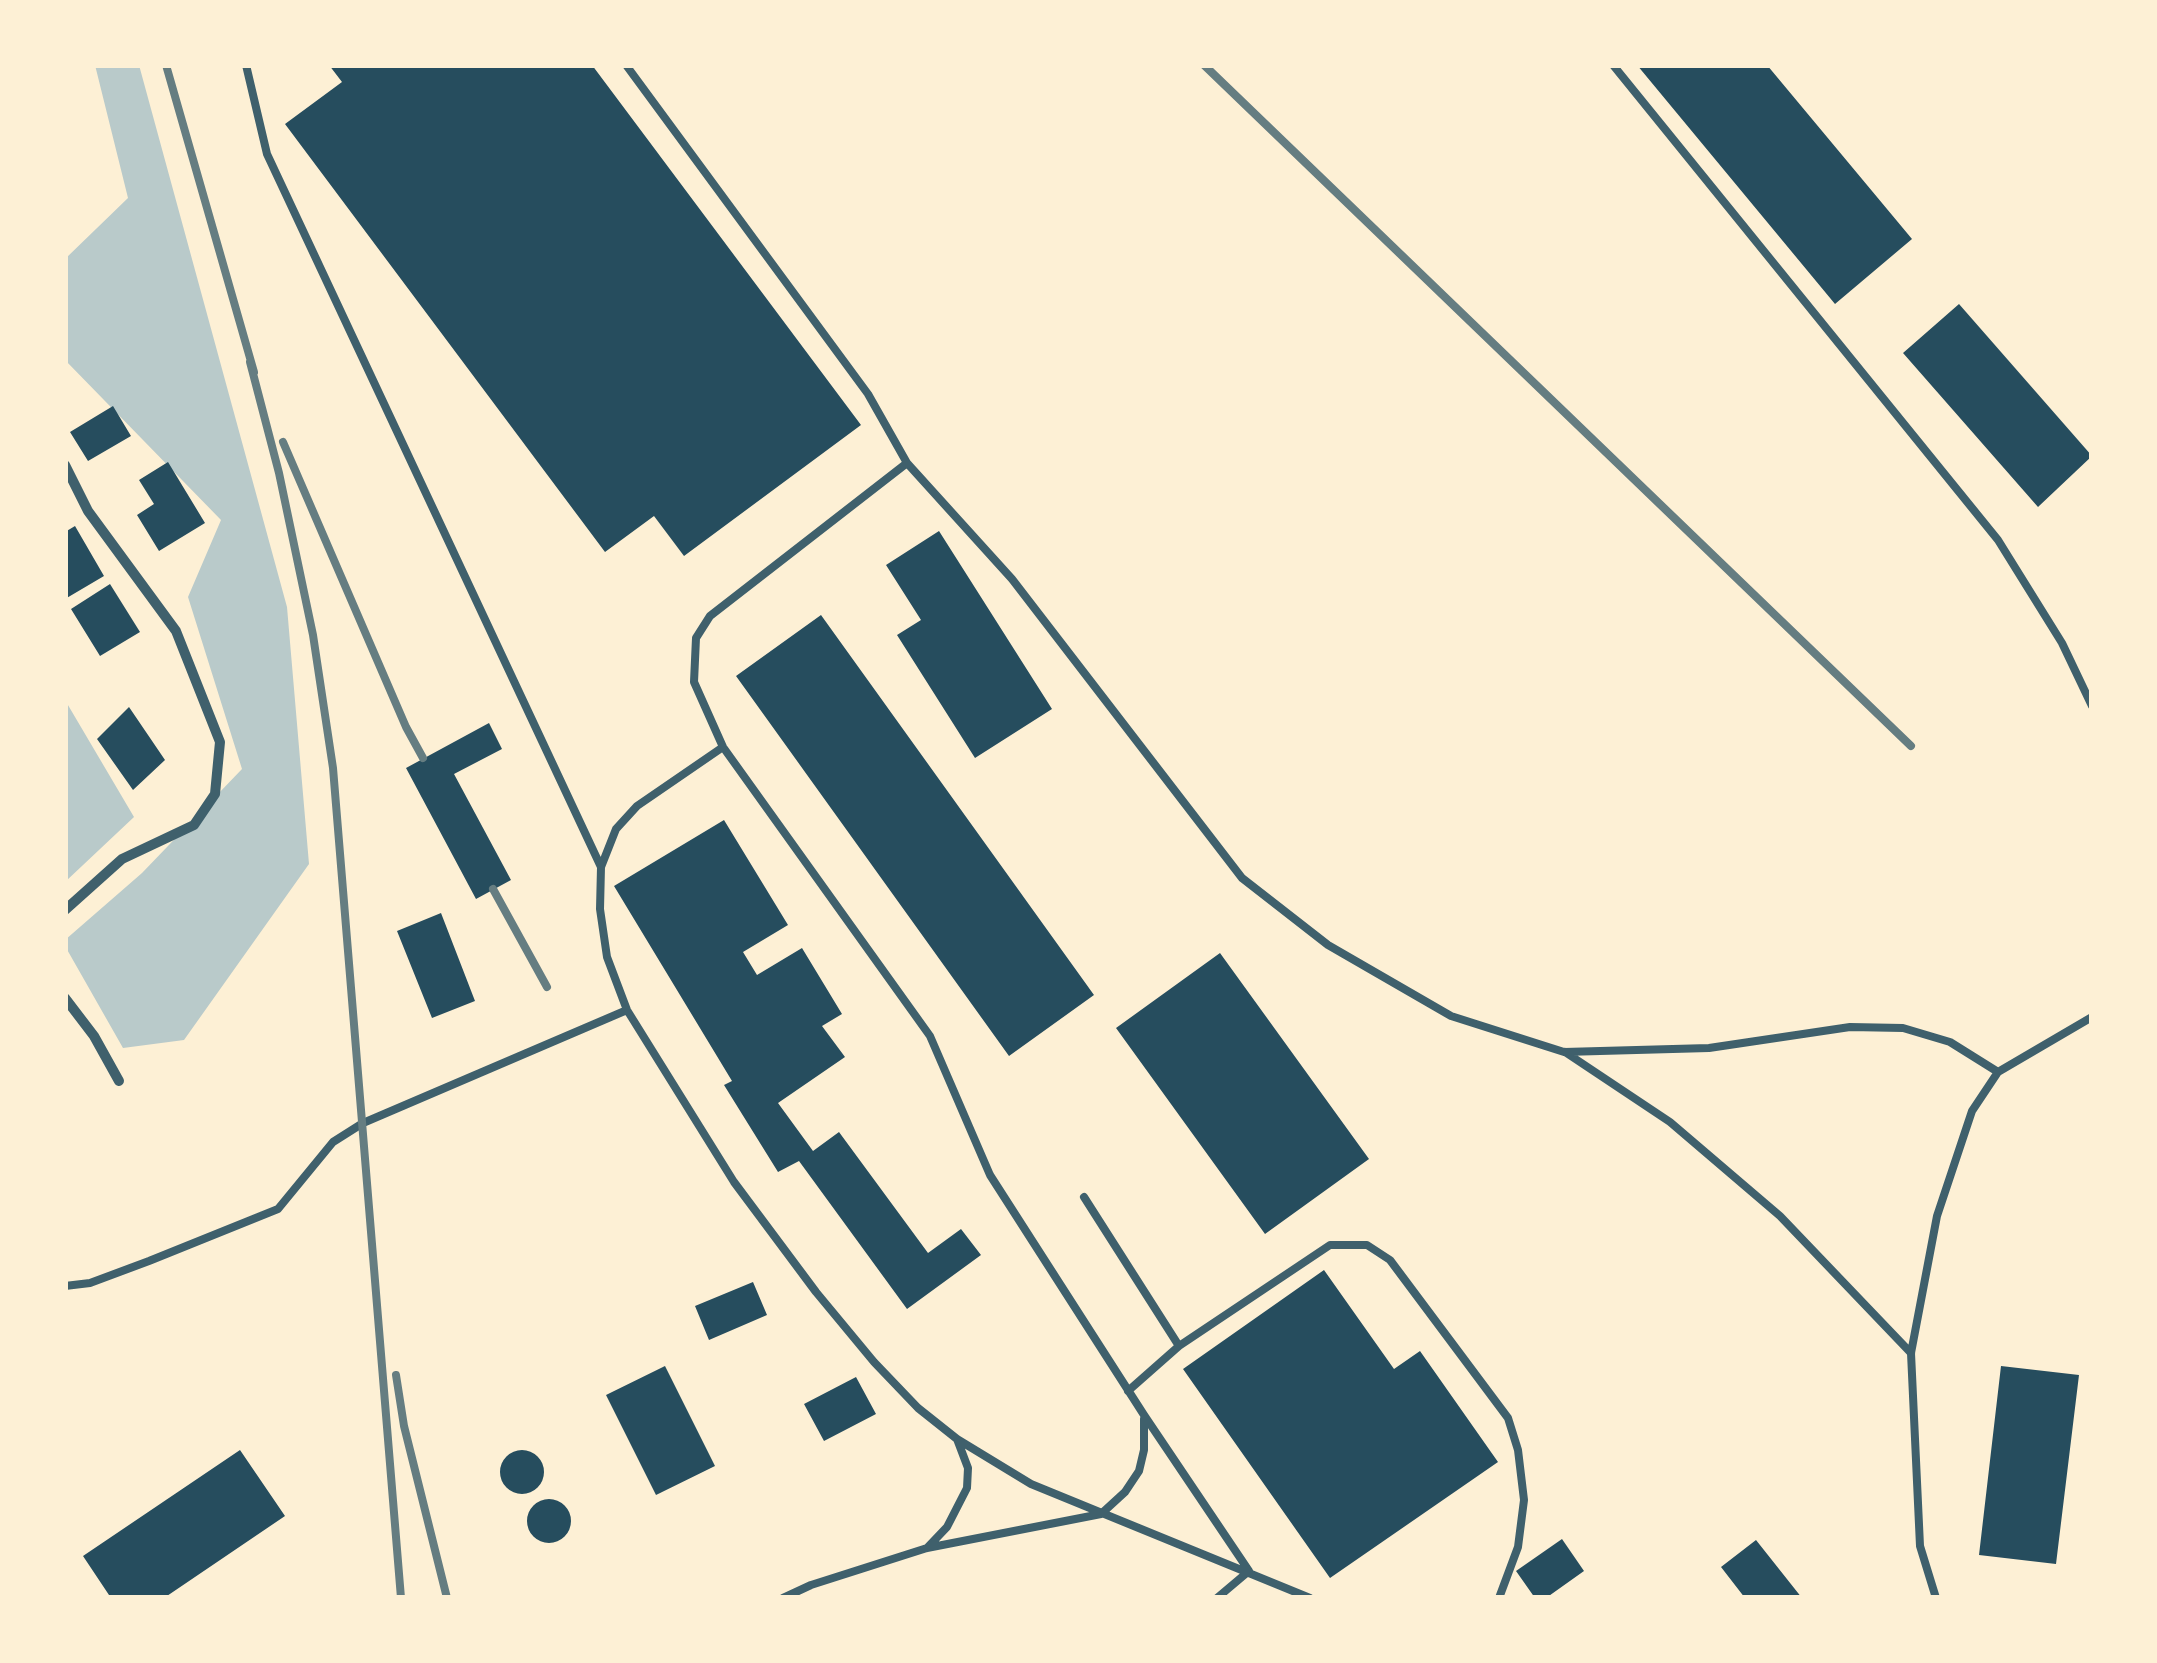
<!DOCTYPE html>
<html>
<head>
<meta charset="utf-8">
<style>
	body { margin:0 }
	#map { position:relative; width:2157px; height:1663px; overflow:hidden; background:#fdf0d5; font-family:"DejaVu Sans",sans-serif }
	canvas { display:block }
	.frame { position:absolute; inset:0; border:68px solid #fdf0d5; pointer-events:none }
</style>
</head>
<body>
<div id="map">
<canvas width="2157" height="1663"></canvas>
<div class="frame"></div>
</div>
<script>
const ctx = document.querySelector('canvas').getContext('2d');
ctx.lineJoin = 'round';
function paint(path, color) { ctx.fillStyle = color; ctx.fill(path, 'evenodd'); }
const shape = rows => new Path2D(rows.map(r => 'M' + r).join(''));
function strokePath(path, color, width, dash) { ctx.strokeStyle = color; ctx.lineWidth = width; ctx.lineCap = dash ? 'butt' : 'round'; ctx.setLineDash(dash || []); ctx.stroke(path); }
const green = shape([
	[95,65,139,65,287,607,309,864,184,1040,123,1048,65,946,65,940,142,873,242,769,188,597,221,520,65,360,65,259,128,198],
	[65,700,134,817,65,882]
]);
const building = shape([
	[329,65,592,65,861,425,684,556,654,516,605,552,285,124,342,82],
	[1637,65,1767,65,1912,239,1835,304],
	[1959,304,2092,456,2038,507,1903,353],
	[113,406,131,436,88,461,70,432],
	[168,462,205,523,159,551,137,515,154,504,139,480],
	[75,526,104,576,65,599,65,532],
	[939,531,1052,709,975,758,897,635,921,620,886,565],
	[110,584,140,632,100,656,71,609],
	[821,615,1094,995,1009,1056,736,676],
	[129,707,165,760,133,790,97,739],
	[489,723,502,749,454,774,511,880,476,899,406,768],
	[724,820,788,925,743,952,757,975,802,948,842,1014,822,1026,845,1057,778,1103,813,1151,839,1132,928,1253,961,1229,981,1255,907,1309,799,1161,778,1172,724,1085,732,1081,614,886],
	[441,913,475,1001,432,1018,397,931],
	[1220,953,1369,1159,1265,1234,1116,1028],
	[1324,1270,1394,1369,1420,1351,1498,1462,1330,1578,1183,1369],
	[753,1282,767,1315,709,1340,695,1306],
	[665,1366,715,1466,656,1495,606,1395],
	[2001,1366,2079,1375,2056,1564,1979,1555],
	[856,1377,876,1414,824,1441,804,1404],
	[240,1450,285,1516,164,1598,111,1598,83,1556],
	'500 1472a22 22 0 1 1 44 0a22 22 0 1 1-44 0Z',
	'527 1521a22 22 0 1 1 44 0a22 22 0 1 1-44 0Z',
	[1562,1539,1584,1571,1546,1598,1535,1598,1516,1571],
	[1756,1540,1802,1598,1745,1598,1721,1567]
]);
const service = shape([
	[246,65,267,154,601,867],
	[626,65,868,394,907,463,1012,579,1242,878,1328,945,1451,1016,1564,1052,1709,1048,1850,1027,1903,1028,1950,1042,1998,1072],
	[1613,65,1998,540,2062,643,2092,706],
	[907,463,710,616,696,638,694,682,723,747,930,1036,990,1175,1144,1415,1249,1571,1217,1598],
	[723,747,637,806,616,829,601,867,600,909,607,957,627,1010,734,1182,816,1292,874,1362,918,1408,957,1439,1031,1484,1310,1598],
	[1565,1052,1670,1122,1780,1216,1911,1353],
	[1084,1197,1179,1346],
	[65,1286,90,1283,149,1261,278,1209,333,1142,363,1123,627,1010],
	[1128,1391,1179,1346,1330,1245,1367,1245,1390,1260,1508,1418,1518,1450,1524,1500,1518,1547,1499,1598],
	[927,1548,947,1527,967,1488,968,1468,957,1439],
	[783,1598,811,1585,927,1548,1101,1514,1125,1492,1139,1471,1144,1450,1144,1419],
	[1936,1598,1920,1546,1911,1353,1937,1216,1972,1111,1998,1072,2092,1017]
]);
const minor = shape([
	[65,465,88,511,176,631,220,742,215,794,194,825,122,859,65,910],
	[65,998,94,1036,119,1081]
]);
const rail = shape([
	[166,65,254,372],
	[1204,65,1911,746],
	[250,362,279,473,313,635,333,768,401,1598],
	[283,442,406,727,423,758],
	[493,889,547,987],
	[396,1375,404,1426,447,1598]
]);
paint(green, '#b9caca');
paint(building, '#264d5e');
strokePath(service, '#3f606c', 8);
strokePath(minor, '#3f606c', 10);
strokePath(rail, '#657d81', 8);
</script>
</body>
</html>
